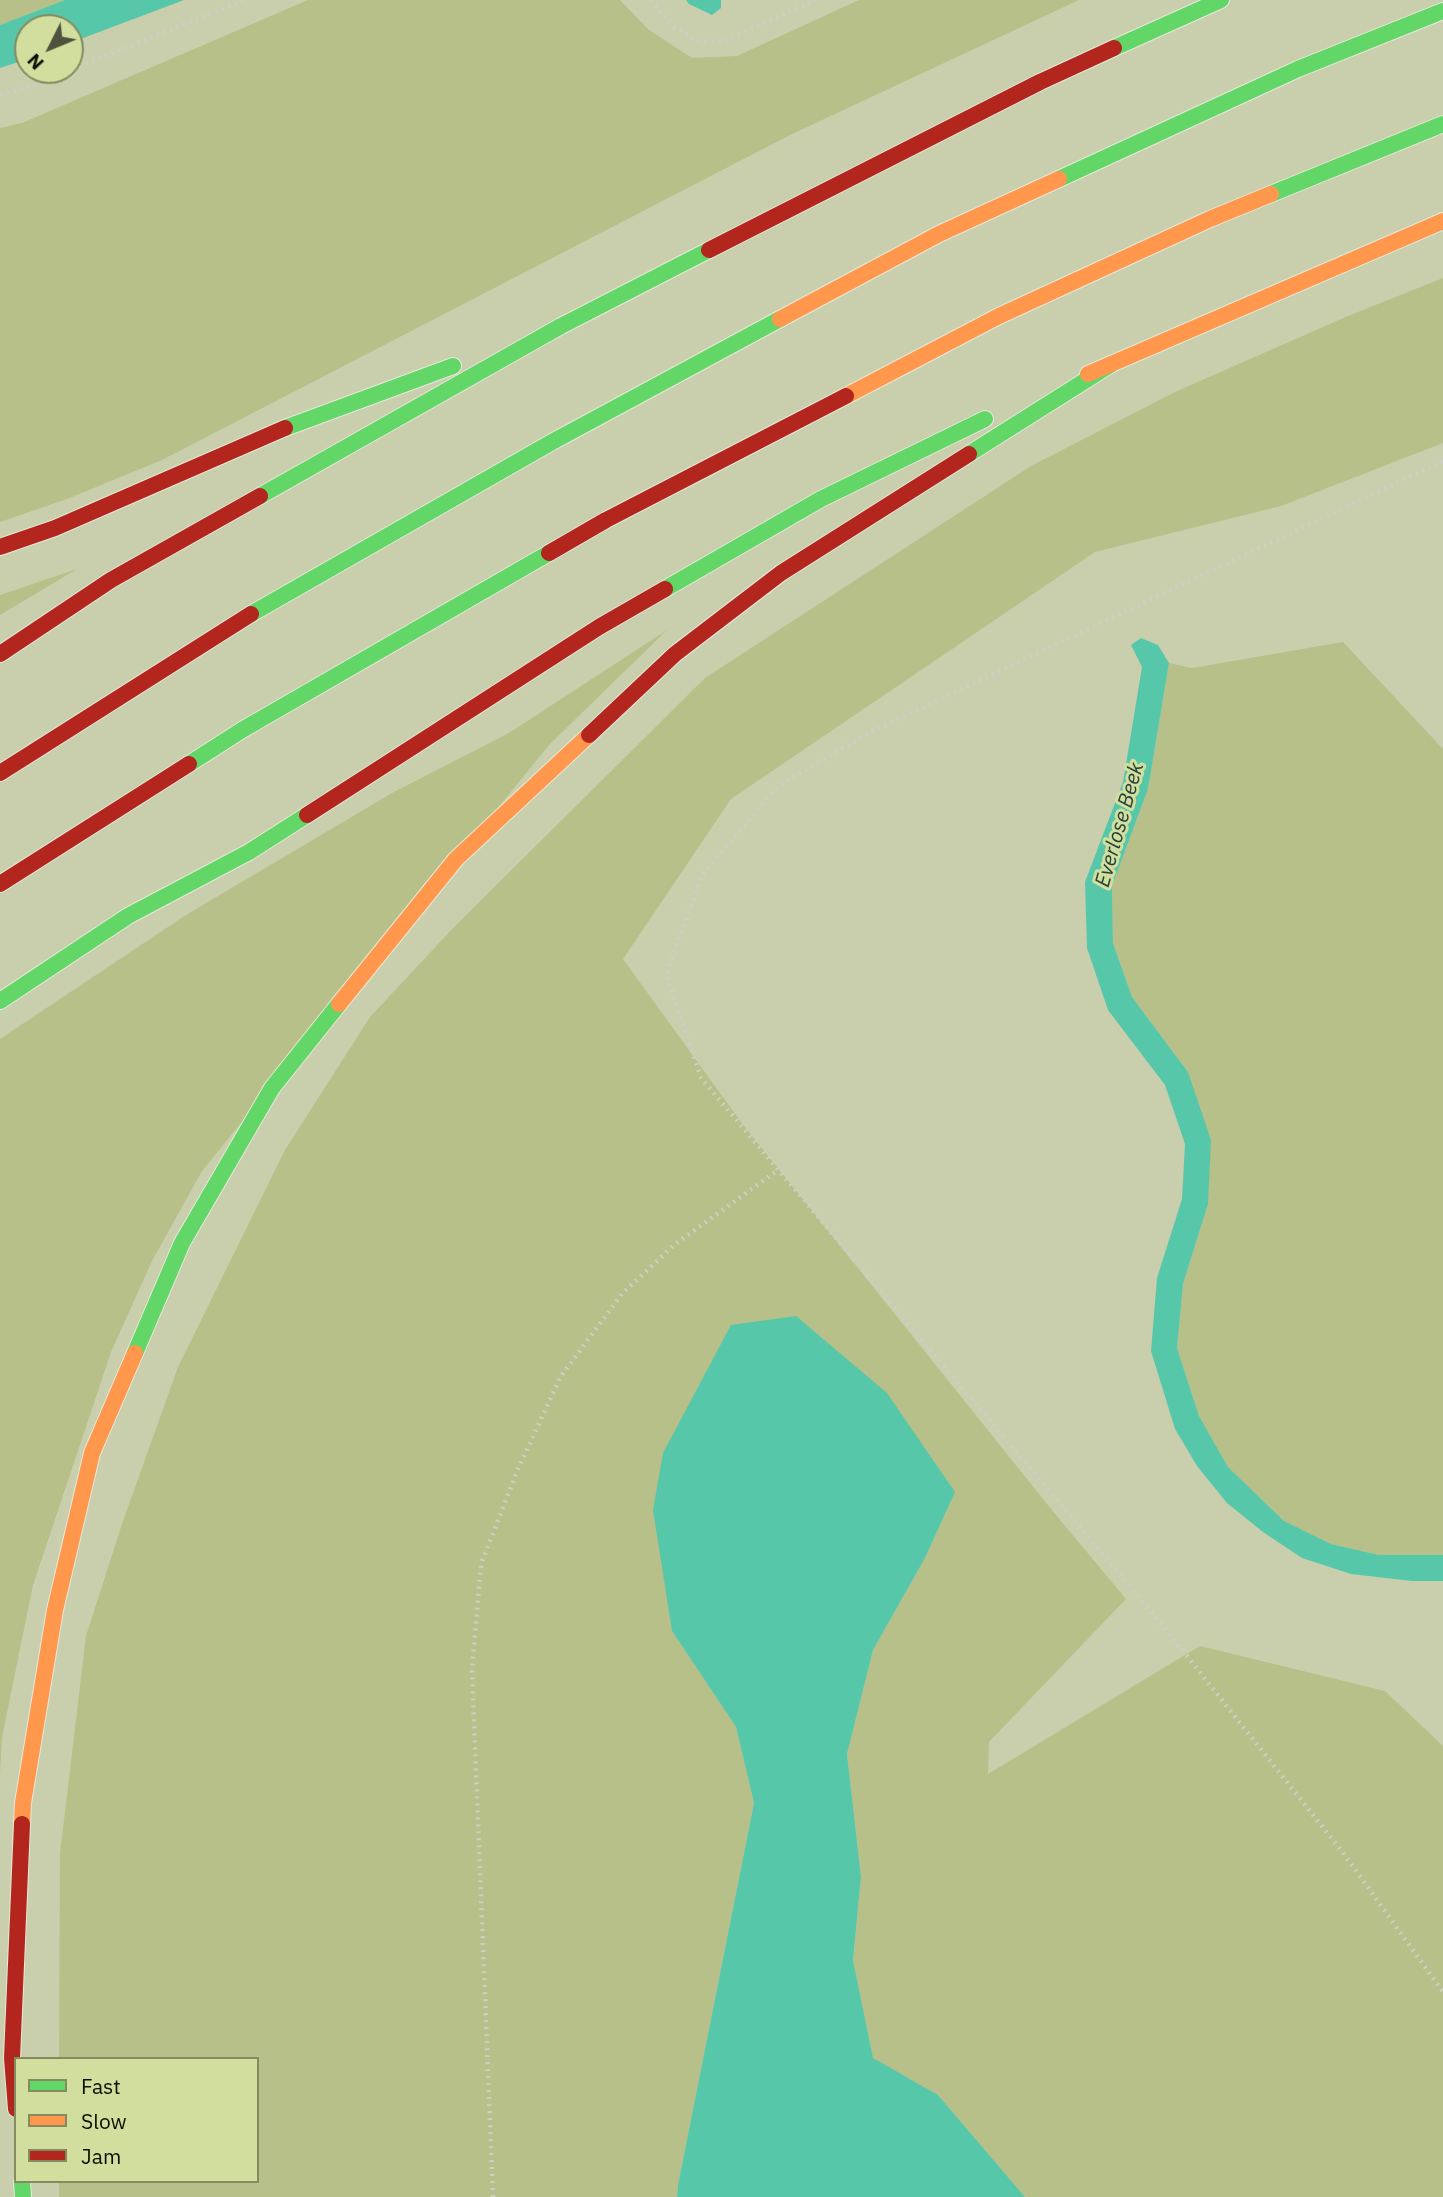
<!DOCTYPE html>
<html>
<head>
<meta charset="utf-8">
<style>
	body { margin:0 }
	#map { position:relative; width:1443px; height:2197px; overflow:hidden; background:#c9cfad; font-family:"IBM Plex Sans",sans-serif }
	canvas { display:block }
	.legend { position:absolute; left:14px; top:2057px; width:245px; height:126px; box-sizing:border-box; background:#d2de9e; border:2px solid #838b5f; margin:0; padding:9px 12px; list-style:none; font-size:21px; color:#0c0f00 }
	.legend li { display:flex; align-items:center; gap:14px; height:35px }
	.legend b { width:35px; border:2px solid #838b5f }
	.north { position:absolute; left:14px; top:14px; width:70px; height:70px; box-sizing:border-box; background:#d2de9e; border:2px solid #838b5f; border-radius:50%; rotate:227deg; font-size:19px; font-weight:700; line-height:28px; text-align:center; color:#0c0f00 }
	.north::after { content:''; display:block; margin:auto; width:24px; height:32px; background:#4e523d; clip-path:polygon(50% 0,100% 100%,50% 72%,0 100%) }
</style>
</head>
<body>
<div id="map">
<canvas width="1443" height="2197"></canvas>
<ul class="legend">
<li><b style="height:9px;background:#63d668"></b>Fast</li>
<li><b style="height:9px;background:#ff974d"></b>Slow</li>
<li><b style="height:9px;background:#b3261e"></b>Jam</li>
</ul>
<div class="north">N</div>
</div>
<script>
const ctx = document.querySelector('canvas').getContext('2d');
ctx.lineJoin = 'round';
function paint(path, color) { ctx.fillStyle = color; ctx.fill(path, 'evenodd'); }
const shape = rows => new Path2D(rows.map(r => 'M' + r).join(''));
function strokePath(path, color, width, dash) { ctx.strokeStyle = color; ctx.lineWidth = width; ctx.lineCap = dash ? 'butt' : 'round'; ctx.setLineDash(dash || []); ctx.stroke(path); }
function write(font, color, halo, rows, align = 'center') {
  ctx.font = font + ' "IBM Plex Sans",sans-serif'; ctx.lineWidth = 6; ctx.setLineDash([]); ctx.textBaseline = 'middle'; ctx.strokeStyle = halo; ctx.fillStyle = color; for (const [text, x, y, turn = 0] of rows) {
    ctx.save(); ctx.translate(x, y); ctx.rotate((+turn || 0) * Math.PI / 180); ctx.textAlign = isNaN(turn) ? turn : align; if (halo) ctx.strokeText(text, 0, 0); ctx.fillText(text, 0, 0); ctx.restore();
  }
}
const green = shape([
	[0,0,65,0,0,25],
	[308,0,620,0,649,30,692,58,737,56,859,0,1079,0,790,135,162,460,67,499,0,522,0,128,22,123],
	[1443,278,1443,443,1281,506,1095,552,731,799,623,959,741,1122,1051,1509,1126,1599,989,1742,988,1774,1200,1646,1385,1691,1443,1746,1443,2197,1025,2197,938,2095,873,2059,853,1960,861,1877,847,1754,873,1650,925,1558,955,1492,672,1631,736,1727,754,1803,678,2185,677,2197,59,2197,59,2181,257,2181,257,2059,59,2059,60,1854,86,1636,122,1524,178,1367,285,1150,370,1017,455,926,705,678,1031,466,1175,392,1348,316],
	[77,569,0,615,0,595],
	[667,630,549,745,202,1171,152,1261,111,1352,33,1585,2,1737,0,1774,0,1039,186,915,392,793,509,733],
	[1343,642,1443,749,1443,1555,1379,1555,1331,1544,1284,1521,1228,1467,1199,1416,1177,1348,1183,1284,1208,1204,1188,1072,1132,997,1113,943,1112,886,1148,789,1169,663,1192,668]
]);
const water = shape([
	[65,0,184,0,70,43,70,28,28,28,28,59,0,68,0,25],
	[686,0,721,0,721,8,712,15,689,4],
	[1141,638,1158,645,1169,663,1148,789,1112,886,1113,943,1132,997,1188,1072,1211,1140,1208,1204,1183,1284,1177,1348,1199,1416,1228,1467,1284,1521,1331,1544,1379,1555,1443,1555,1443,1581,1412,1581,1351,1574,1302,1558,1263,1532,1227,1503,1197,1466,1175,1429,1151,1351,1157,1278,1182,1199,1185,1144,1165,1085,1108,1010,1087,948,1085,882,1123,782,1142,667,1131,645],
	[796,1316,887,1393,955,1492,925,1558,873,1650,847,1754,861,1877,853,1960,873,2058,938,2095,1025,2197,677,2197,678,2185,754,1803,736,1727,672,1631,653,1510,663,1453,731,1325]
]);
const path = shape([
	[651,0,674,27,697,41,722,42,815,0],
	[0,94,26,88,244,0],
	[1443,461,869,733,778,786,702,875,666,975,701,1078,1164,1627,1344,1854,1443,1992],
	[493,2197,472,1670,481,1564,518,1469,561,1376,622,1294,674,1245,778,1170]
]);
const fast = shape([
	[1114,48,1221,0],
	[1059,179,1298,69,1443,11],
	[1271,194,1443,124],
	[285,428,453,366],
	[969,454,1110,365],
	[260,496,561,326,709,250],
	[665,589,821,499,985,419],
	[251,614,552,442,780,319],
	[189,764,242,730,549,553],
	[0,1001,128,916,249,852,307,815],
	[135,1353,182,1243,272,1088,339,1004],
	[22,2181,23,2197]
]);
const slow = shape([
	[780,319,939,234,1059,179],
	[1088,374,1443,221],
	[846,396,999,316,1210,219,1271,194],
	[339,1004,456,859,589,735],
	[22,1824,23,1803,55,1610,92,1453,135,1353]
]);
const jam = shape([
	[709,250,1040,82,1114,48],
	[0,547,55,528,285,428],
	[549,553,606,520,846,396],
	[0,654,111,580,260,496],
	[589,735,675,654,781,573,969,454],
	[0,773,251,614],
	[307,815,599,627,665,589],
	[0,884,189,764],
	[16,2109,12,2058,22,1824]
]);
const waterNames = [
	["Everlose Beek",1120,825,-74]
];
paint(green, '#b6c088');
paint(water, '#57c7aa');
strokePath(fast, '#e7e9da', 18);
strokePath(slow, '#e7e9da', 18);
strokePath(jam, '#e7e9da', 18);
strokePath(path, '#cccfc4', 4.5, [2, 5]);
strokePath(fast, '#63d668', 16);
strokePath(slow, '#ff974d', 16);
strokePath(jam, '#b3261e', 16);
write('italic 21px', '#23413a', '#d2de9e', waterNames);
</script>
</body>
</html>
